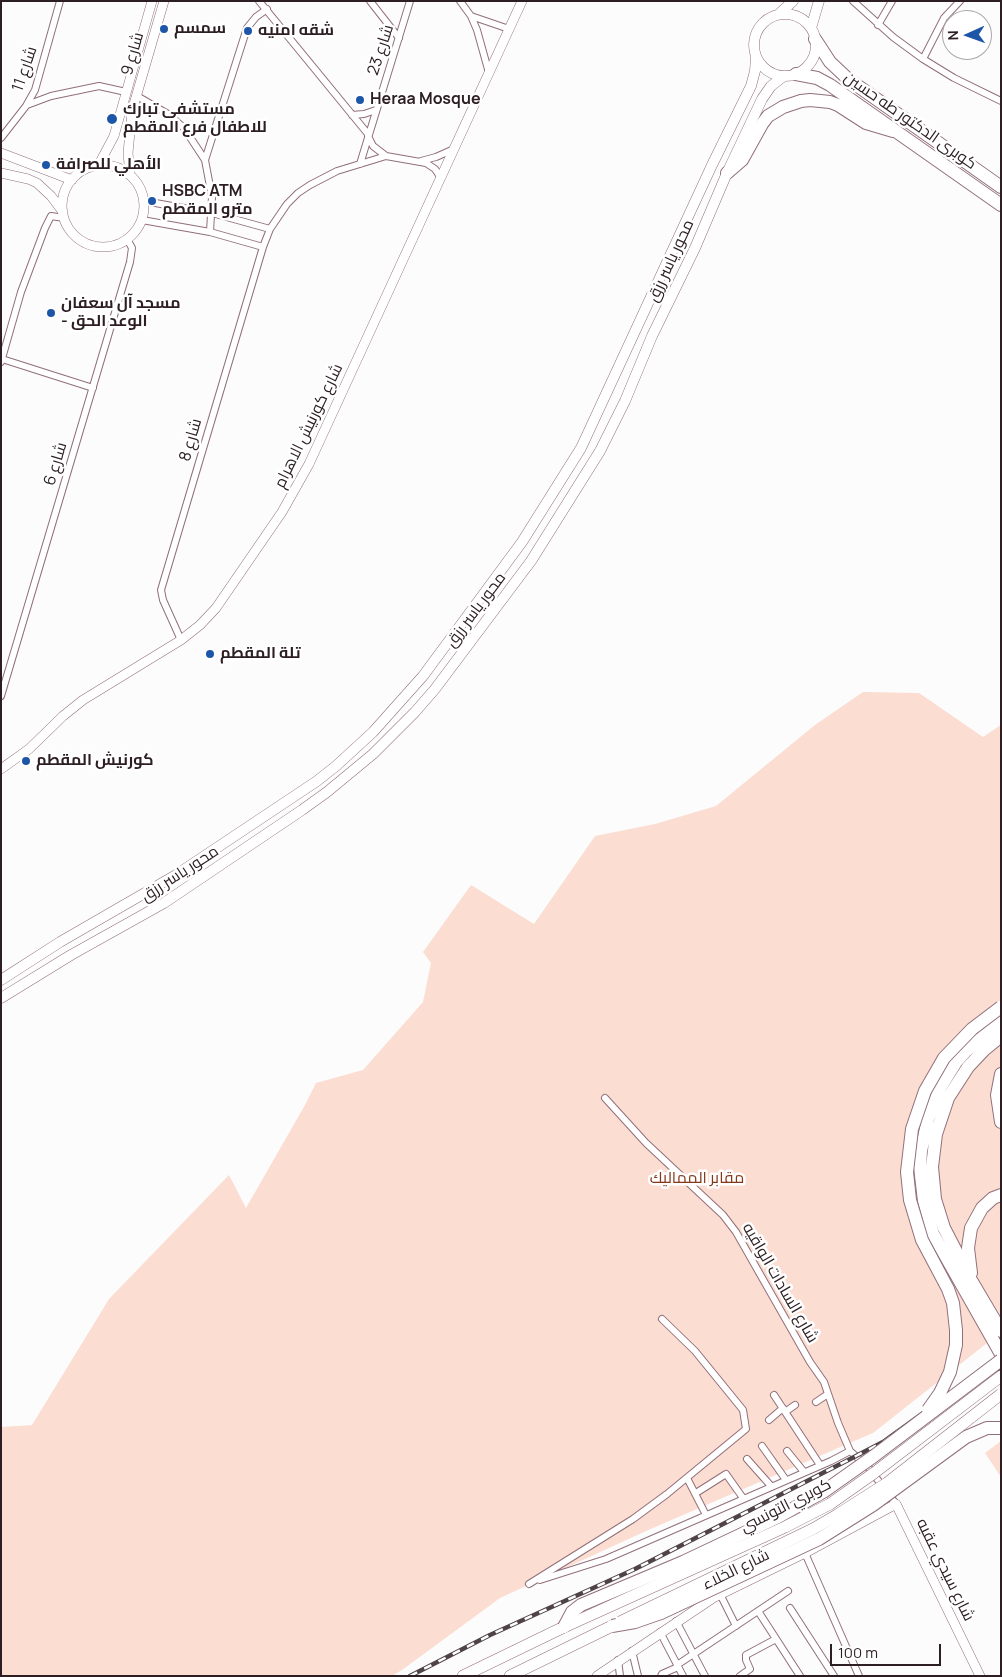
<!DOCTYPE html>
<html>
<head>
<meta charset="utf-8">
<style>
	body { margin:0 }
	#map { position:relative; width:1002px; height:1677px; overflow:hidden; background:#fcfcfc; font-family:Manrope,sans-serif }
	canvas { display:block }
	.frame { position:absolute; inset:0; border:2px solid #2c1e22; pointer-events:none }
	.north { position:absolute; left:942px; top:10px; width:50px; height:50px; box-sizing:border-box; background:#fff; border:1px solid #aba5a7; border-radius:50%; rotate:268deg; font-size:14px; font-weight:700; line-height:20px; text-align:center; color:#2c1e22 }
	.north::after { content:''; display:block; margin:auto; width:18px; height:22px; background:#1d55a7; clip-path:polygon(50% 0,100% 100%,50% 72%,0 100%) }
	.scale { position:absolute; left:830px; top:1644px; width:111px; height:22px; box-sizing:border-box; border:2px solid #2c1e22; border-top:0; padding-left:6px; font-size:15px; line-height:18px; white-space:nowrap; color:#2c1e22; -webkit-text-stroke:4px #fff; paint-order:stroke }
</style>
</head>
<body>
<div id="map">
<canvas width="1002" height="1677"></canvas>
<div class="frame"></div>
<div class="north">N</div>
<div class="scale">100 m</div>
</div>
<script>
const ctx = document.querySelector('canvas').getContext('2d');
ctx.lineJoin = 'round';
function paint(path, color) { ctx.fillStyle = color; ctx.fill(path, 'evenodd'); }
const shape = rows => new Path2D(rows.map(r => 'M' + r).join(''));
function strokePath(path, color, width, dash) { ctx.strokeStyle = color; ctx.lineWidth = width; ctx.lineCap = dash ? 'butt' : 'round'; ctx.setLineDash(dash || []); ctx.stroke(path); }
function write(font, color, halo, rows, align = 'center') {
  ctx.font = font + ' Manrope,Cairo,sans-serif'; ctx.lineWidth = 5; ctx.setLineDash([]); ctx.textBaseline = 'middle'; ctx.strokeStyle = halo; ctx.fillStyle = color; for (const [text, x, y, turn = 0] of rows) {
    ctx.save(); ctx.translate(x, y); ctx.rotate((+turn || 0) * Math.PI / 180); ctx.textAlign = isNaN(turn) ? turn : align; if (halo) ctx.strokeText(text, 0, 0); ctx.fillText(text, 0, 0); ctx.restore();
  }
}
const green = shape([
	[863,692,919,693,983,737,1001,725,1001,1332,873,1433,646,1531,500,1598,402,1670,392,1676,1,1676,1,1427,32,1425,109,1299,229,1175,246,1208,305,1105,316,1083,363,1070,423,1002,431,963,423,952,471,885,534,924,595,836,655,824,716,806,815,725],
	[1001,1441,1001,1477,985,1453]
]);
const minor = shape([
	[259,1,368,134],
	[370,1,399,38],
	[460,1,471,16,477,30,489,73],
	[853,1,893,37,923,59,954,78,1001,101],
	[471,16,509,29],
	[878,25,892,1],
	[923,59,944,18,960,1],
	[137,96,168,114,184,128,205,160],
	[27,105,51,96,99,86,126,92],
	[352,115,364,114,376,110],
	[368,136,373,146,386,156],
	[1,138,26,106,35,90,60,1],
	[421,161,436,157,454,149],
	[360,164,410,1],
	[144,201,212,213,270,229],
	[142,220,210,232,263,247],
	[210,232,212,197,205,160,247,28,256,17,267,9],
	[2,359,93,388],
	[1,362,21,292,45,228,51,216,64,218],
	[181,640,163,600,161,590,263,247,270,229,287,204,298,193,310,185,337,171,386,156,426,163,435,169,441,178],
	[1,696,130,262,132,248,127,239],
	[605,1098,646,1143,723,1215,736,1232,810,1362,824,1382,838,1423,850,1451,868,1467,896,1504],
	[774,1395,820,1465],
	[816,1402,828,1394],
	[785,1412,795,1405],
	[769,1420,783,1408],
	[762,1446,786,1480],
	[787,1451,804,1472],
	[747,1459,771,1486],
	[687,1478,706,1515],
	[696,1493,726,1474,743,1498],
	[805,1553,859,1676],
	[540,1580,606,1559,831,1461,850,1451],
	[529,1584,633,1519,667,1494,746,1429,743,1410,695,1351,662,1319],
	[720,1594,736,1626],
	[790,1608,834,1676],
	[758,1611,800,1676],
	[676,1621,705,1676],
	[660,1632,683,1676],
	[632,1651,638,1676],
	[618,1660,620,1676],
	[677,1665,788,1591],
	[661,1676,662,1674,678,1667],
	[740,1676,750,1669,746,1660,746,1655,776,1639]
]);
const tertiary = shape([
	[1,769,29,749,63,716,83,700,181,640,200,625,216,608,282,512,309,464,522,1],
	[597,1676,713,1598,805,1553,896,1504,980,1676]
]);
const secondary = shape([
	[1,153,72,180],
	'62 206a41 41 0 1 1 82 0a41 41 0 1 1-82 0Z',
	[98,166,114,136,152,1],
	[1,173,28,179,37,183,51,196,63,212],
	[130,175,128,153,132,111,164,1]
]);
const primary = shape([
	[779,14,793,1],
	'754 45a31 31 0 1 1 62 0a31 31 0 1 1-62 0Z',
	[811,28,819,1],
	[1,980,60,942,176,875,317,781,336,766,373,732,423,676,522,542,581,448,712,165,751,86,755,71,756,56],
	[1,998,71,955,164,903,302,810,327,792,373,754,415,712,435,689,531,561,600,451,625,401,652,336,695,248,727,173,762,99,771,86,784,76]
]);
const trunk = shape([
	[463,1676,564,1627],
	[510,1676,612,1626]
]);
const motorway = shape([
	[815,39,830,62,848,79,1001,187],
	[796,74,817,78,830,85,1001,205],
	[727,173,742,160,762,124,768,116,783,107,801,101,810,100,830,102,838,105,866,123,893,131],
	[1001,1022,967,1050,956,1062,940,1088,928,1119,921,1151,920,1167,924,1201,933,1234,1001,1354],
	[1001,1036,985,1049,968,1067,948,1098,936,1134,932,1167,935,1199,944,1228,971,1280,1001,1331],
	[1001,1074,997,1095,1001,1122],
	[971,1273,968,1248,971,1228,982,1208,993,1198,1001,1195]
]);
const rail = shape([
	[410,1676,490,1635,635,1569,856,1456,883,1442,976,1375,1001,1370]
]);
const trunkBridge = shape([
	[620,1622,813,1529,837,1515,887,1483,1001,1394],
	[564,1627,785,1527,830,1504,874,1473,1001,1376]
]);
const motorwayBridge = shape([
	[928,1410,940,1393,950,1372,956,1345,956,1330,953,1303,948,1289,922,1240,910,1200,907,1172,912,1129,925,1091,944,1058,972,1029,1001,1007],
	[612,1626,635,1622,661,1613,819,1539,873,1505,966,1437,987,1428,1001,1428],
	[564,1627,572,1612,581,1605,683,1562,778,1517,823,1492,874,1456,1001,1360]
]);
const markers = [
	[164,29,5,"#1d55a7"],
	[248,31,5,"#1d55a7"],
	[360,100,5,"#1d55a7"],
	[112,119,6,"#1d55a7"],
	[46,165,5,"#1d55a7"],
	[152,201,5,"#1d55a7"],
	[51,313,5,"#1d55a7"],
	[210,654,5,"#1d55a7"],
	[26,761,5,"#1d55a7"]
];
const poiNames = [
	["سمسم",174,29],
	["شقه امنيه",258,31],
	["Heraa Mosque",370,100],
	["مستشفى تبارك",123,110],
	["للاطفال فرع المقطم",123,128],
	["الأهلي للصرافة",56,165],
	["HSBC ATM",162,192],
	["مترو المقطم",162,210],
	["مسجد آل سعفان",61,304],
	["- الوعد الحق",61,322],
	["تلة المقطم",220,654],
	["كورنيش المقطم",36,761]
];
const streetNames = [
	["شارع 23",381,50,-72],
	["شارع 9",133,54,-74],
	["شارع 11",25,69,-71],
	["كوبرى الدكتور طه حسين",910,121,35],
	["محور ياسر رزق",671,261,-65],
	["شارع كورنيش الاهرام",309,426,-64],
	["شارع 8",191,440,-74],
	["شارع 6",56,464,-73],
	["محور ياسر رزق",476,610,-53],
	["محور ياسر رزق",180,874,-33],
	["شارع السادات الواقيه",780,1283,60],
	["كوبري التونسي",786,1506,-27],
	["شارع الخلاء",736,1570,-26],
	["شارع سيدي عقبه",945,1570,64]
];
const parkNames = [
	["مقابر المماليك",697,1179]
];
paint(green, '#fbddd2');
strokePath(minor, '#916f79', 8);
strokePath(tertiary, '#916f79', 10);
strokePath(secondary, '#916f79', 10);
strokePath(primary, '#916f79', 11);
strokePath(trunk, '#916f79', 12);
strokePath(motorway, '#916f79', 14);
strokePath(minor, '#fff', 6);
strokePath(tertiary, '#fff', 9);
strokePath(secondary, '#fff', 9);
strokePath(primary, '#fff', 10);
strokePath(trunk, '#fff', 11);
strokePath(motorway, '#fff', 12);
strokePath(rail, '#4f4347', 4.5);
strokePath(rail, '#fff', 2.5, [8]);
strokePath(trunkBridge, '#916f79', 12, []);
strokePath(motorwayBridge, '#916f79', 14, []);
strokePath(trunkBridge, '#fff', 11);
strokePath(motorwayBridge, '#fff', 12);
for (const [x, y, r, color] of markers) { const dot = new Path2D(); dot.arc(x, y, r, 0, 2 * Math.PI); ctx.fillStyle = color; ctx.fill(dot); strokePath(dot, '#fff', 2); }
write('bold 16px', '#2c1e22', '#fff', poiNames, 'left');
write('16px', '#2c1e22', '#fff', streetNames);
write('16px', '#853719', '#fff', parkNames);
</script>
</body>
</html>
